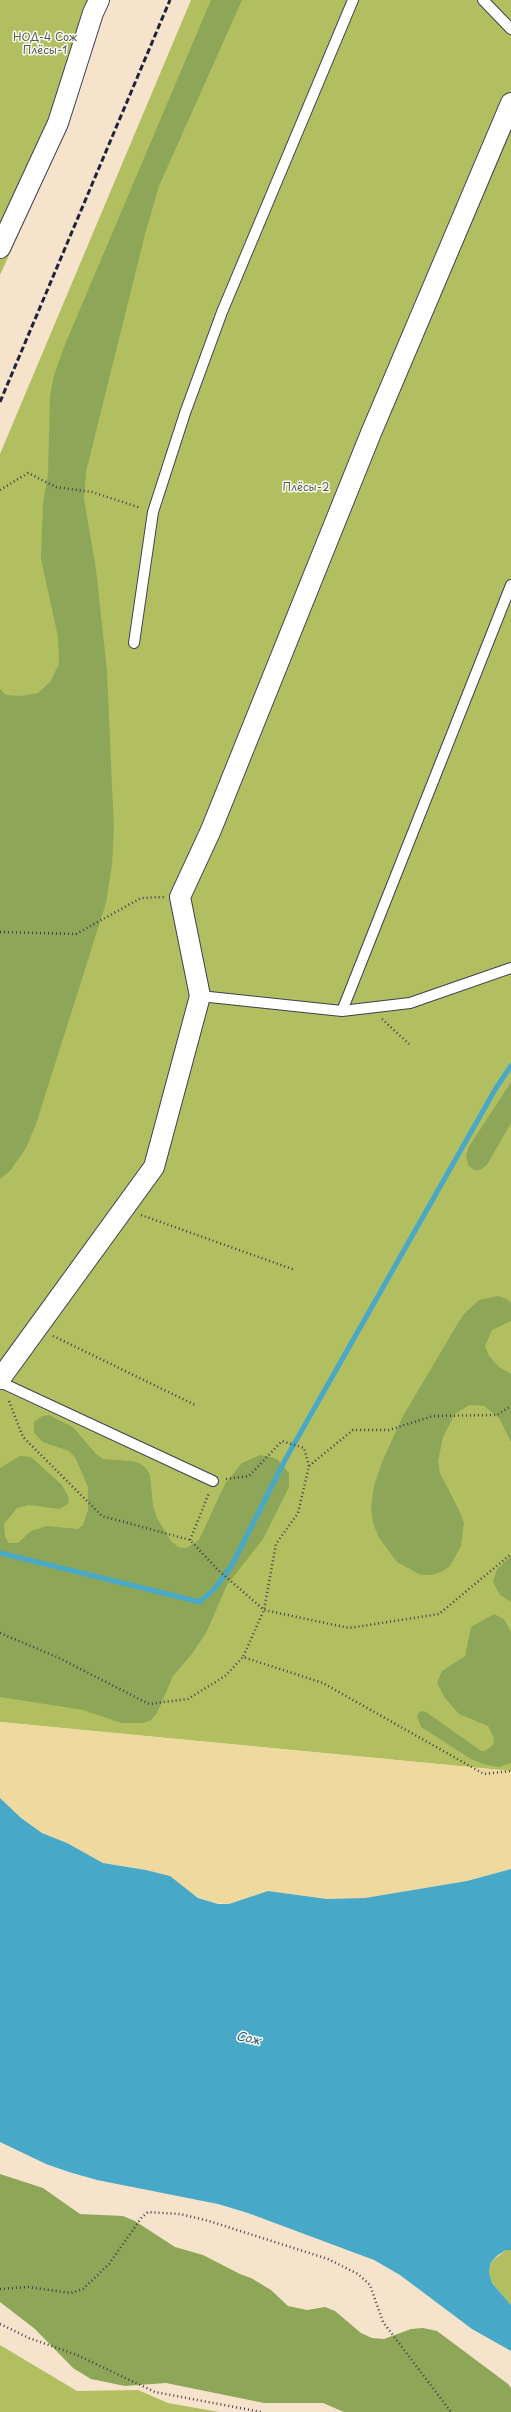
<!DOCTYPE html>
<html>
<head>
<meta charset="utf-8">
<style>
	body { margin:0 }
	canvas { display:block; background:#f5e4cb }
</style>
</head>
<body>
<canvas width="511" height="2412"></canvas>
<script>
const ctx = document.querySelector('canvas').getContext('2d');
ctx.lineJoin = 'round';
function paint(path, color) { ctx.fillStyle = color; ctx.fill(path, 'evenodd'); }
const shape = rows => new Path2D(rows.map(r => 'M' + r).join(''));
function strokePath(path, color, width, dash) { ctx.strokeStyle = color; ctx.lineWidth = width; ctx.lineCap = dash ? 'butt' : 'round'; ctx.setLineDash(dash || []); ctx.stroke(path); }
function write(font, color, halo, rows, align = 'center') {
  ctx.font = font + ' "Playpen Sans",sans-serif'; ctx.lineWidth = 3; ctx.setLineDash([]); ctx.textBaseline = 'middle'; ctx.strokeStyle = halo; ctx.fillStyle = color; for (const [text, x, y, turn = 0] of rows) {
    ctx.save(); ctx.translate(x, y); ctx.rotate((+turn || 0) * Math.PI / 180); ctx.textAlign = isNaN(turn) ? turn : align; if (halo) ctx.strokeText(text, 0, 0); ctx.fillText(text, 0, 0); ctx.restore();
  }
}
const green = shape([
	[0,0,108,0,99,18,67,128,0,275],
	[191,0,511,0,511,1771,0,1722,0,454],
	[506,2250,511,2250,511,2305,492,2283,489,2272,491,2262],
	[0,2345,77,2391,138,2390,168,2403,219,2412,0,2412]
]);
const forest = shape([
	[211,0,242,0,159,186,145,234,86,472,84,499,96,569,107,671,112,786,114,828,112,864,106,903,36,1124,26,1148,10,1171,0,1179,0,689,6,695,21,696,38,693,50,682,59,664,58,637,41,559,43,503,48,474,50,396,54,375,64,347],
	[511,1082,511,1123,487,1165,480,1170,474,1170,468,1165,466,1157,468,1148],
	[498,1296,507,1299,511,1303,511,1321,492,1330,485,1346,489,1356,499,1367,511,1374,511,1442,499,1418,484,1406,469,1405,455,1414,443,1437,438,1461,440,1473,459,1510,464,1523,461,1546,450,1566,443,1571,432,1575,421,1575,397,1562,379,1538,373,1523,371,1507,374,1486,382,1462,403,1416,458,1323,464,1314,479,1300],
	[49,1415,73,1427,96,1454,103,1459,131,1461,139,1463,146,1468,150,1475,153,1506,157,1518,171,1541,178,1547,186,1548,199,1540,225,1484,242,1463,260,1455,271,1457,278,1460,289,1473,289,1487,263,1539,227,1585,206,1633,191,1655,173,1676,157,1713,151,1720,143,1723,122,1723,83,1710,0,1697,0,1468,20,1456,31,1457,62,1485,69,1498,68,1504,59,1509,29,1505,17,1508,4,1524,5,1537,9,1543,18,1543,31,1531,47,1526,78,1529,83,1525,88,1510,88,1487,75,1457,69,1451,43,1442,34,1433,34,1422,42,1416],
	[511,1556,511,1602,500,1595,493,1582,497,1569],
	[494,1614,504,1619,511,1632,511,1763,499,1767,486,1765,471,1759,421,1727,417,1716,420,1711,426,1712,481,1751,485,1751,493,1745,494,1738,488,1726,459,1714,445,1698,437,1683,442,1671,465,1656,471,1627],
	[0,2174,43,2188,80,2214,123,2216,135,2221,175,2247,203,2255,240,2274,251,2278,271,2290,288,2306,307,2310,325,2307,335,2311,361,2333,372,2338,384,2339,411,2329,423,2328,437,2331,508,2384,511,2388,511,2412,344,2412,323,2403,264,2403,166,2383,125,2386,91,2379,73,2368,35,2329,0,2302]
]);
const sand = shape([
	[0,1722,511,1771,511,1869,467,1881,365,1898,327,1899,268,1891,229,1904,207,1902,188,1891,170,1876,146,1870,103,1863,67,1843,42,1833,21,1818,0,1798]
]);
const water = shape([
	[0,1798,21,1818,42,1833,67,1843,103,1863,146,1870,170,1876,198,1898,218,1904,229,1904,268,1891,327,1899,365,1898,467,1881,511,1869,511,2250,506,2250,498,2255,491,2262,489,2272,492,2283,511,2305,511,2351,472,2329,400,2275,374,2260,248,2213,218,2204,97,2180,69,2172,46,2164,0,2142]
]);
const stream = shape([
	[0,1553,200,1602,216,1587,232,1565,285,1460,496,1088,511,1066]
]);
const path = shape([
	[0,490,28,473,56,487,92,492,141,508],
	[0,932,76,934,141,898,164,897],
	[382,1019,409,1044],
	[141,1215,295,1270],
	[53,1336,195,1405],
	[9,1401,23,1437,102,1516,190,1540,218,1570,264,1610,349,1628,439,1614,511,1554],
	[309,1466,353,1430,389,1430,433,1416,497,1415,511,1406],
	[226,1479,249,1476,282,1441,304,1448,309,1466,298,1513,276,1544,264,1610,243,1657,323,1683,484,1774,511,1771],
	[190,1540,209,1493],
	[0,1633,57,1657,149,1704,188,1699,225,1676,243,1657],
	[0,2289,28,2287,71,2293,83,2289,109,2264,142,2217,148,2212,180,2214,209,2221,328,2259,358,2274,370,2285,383,2322,451,2412],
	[0,2324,29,2338,77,2355,155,2392,261,2412]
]);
const lane = shape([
	[483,0,511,29],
	[134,643,153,512,185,413,222,312,353,0],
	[200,996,342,1011,410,1003,511,968],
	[342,1011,511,585],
	[0,1382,213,1481]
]);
const street = shape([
	[0,248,58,123,93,13,99,0],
	[0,1379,154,1167,200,996,180,897,211,830,371,433,511,103]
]);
const rail = shape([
	[0,402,170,0]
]);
const parkNames = [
	["НОД-4 Сож",45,38],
	["Плёсы-1",45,51],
	["Плёсы-2",306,488]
];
const waterNames = [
	["Сож",248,2039,12]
];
paint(green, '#b2bf61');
paint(forest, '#8da657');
paint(sand, '#eeda9e');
paint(water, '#48a8c7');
strokePath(stream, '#48a8c7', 5);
strokePath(lane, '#423f51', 12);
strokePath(street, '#423f51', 22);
strokePath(path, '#423f51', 2.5, [1, 3]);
strokePath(lane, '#fff', 10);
strokePath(street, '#fff', 20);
strokePath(rail, '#22223b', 3, [6, 3]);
write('11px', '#545948', '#fdfcf7', parkNames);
write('italic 12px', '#335e7a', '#fdfcf7', waterNames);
</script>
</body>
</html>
